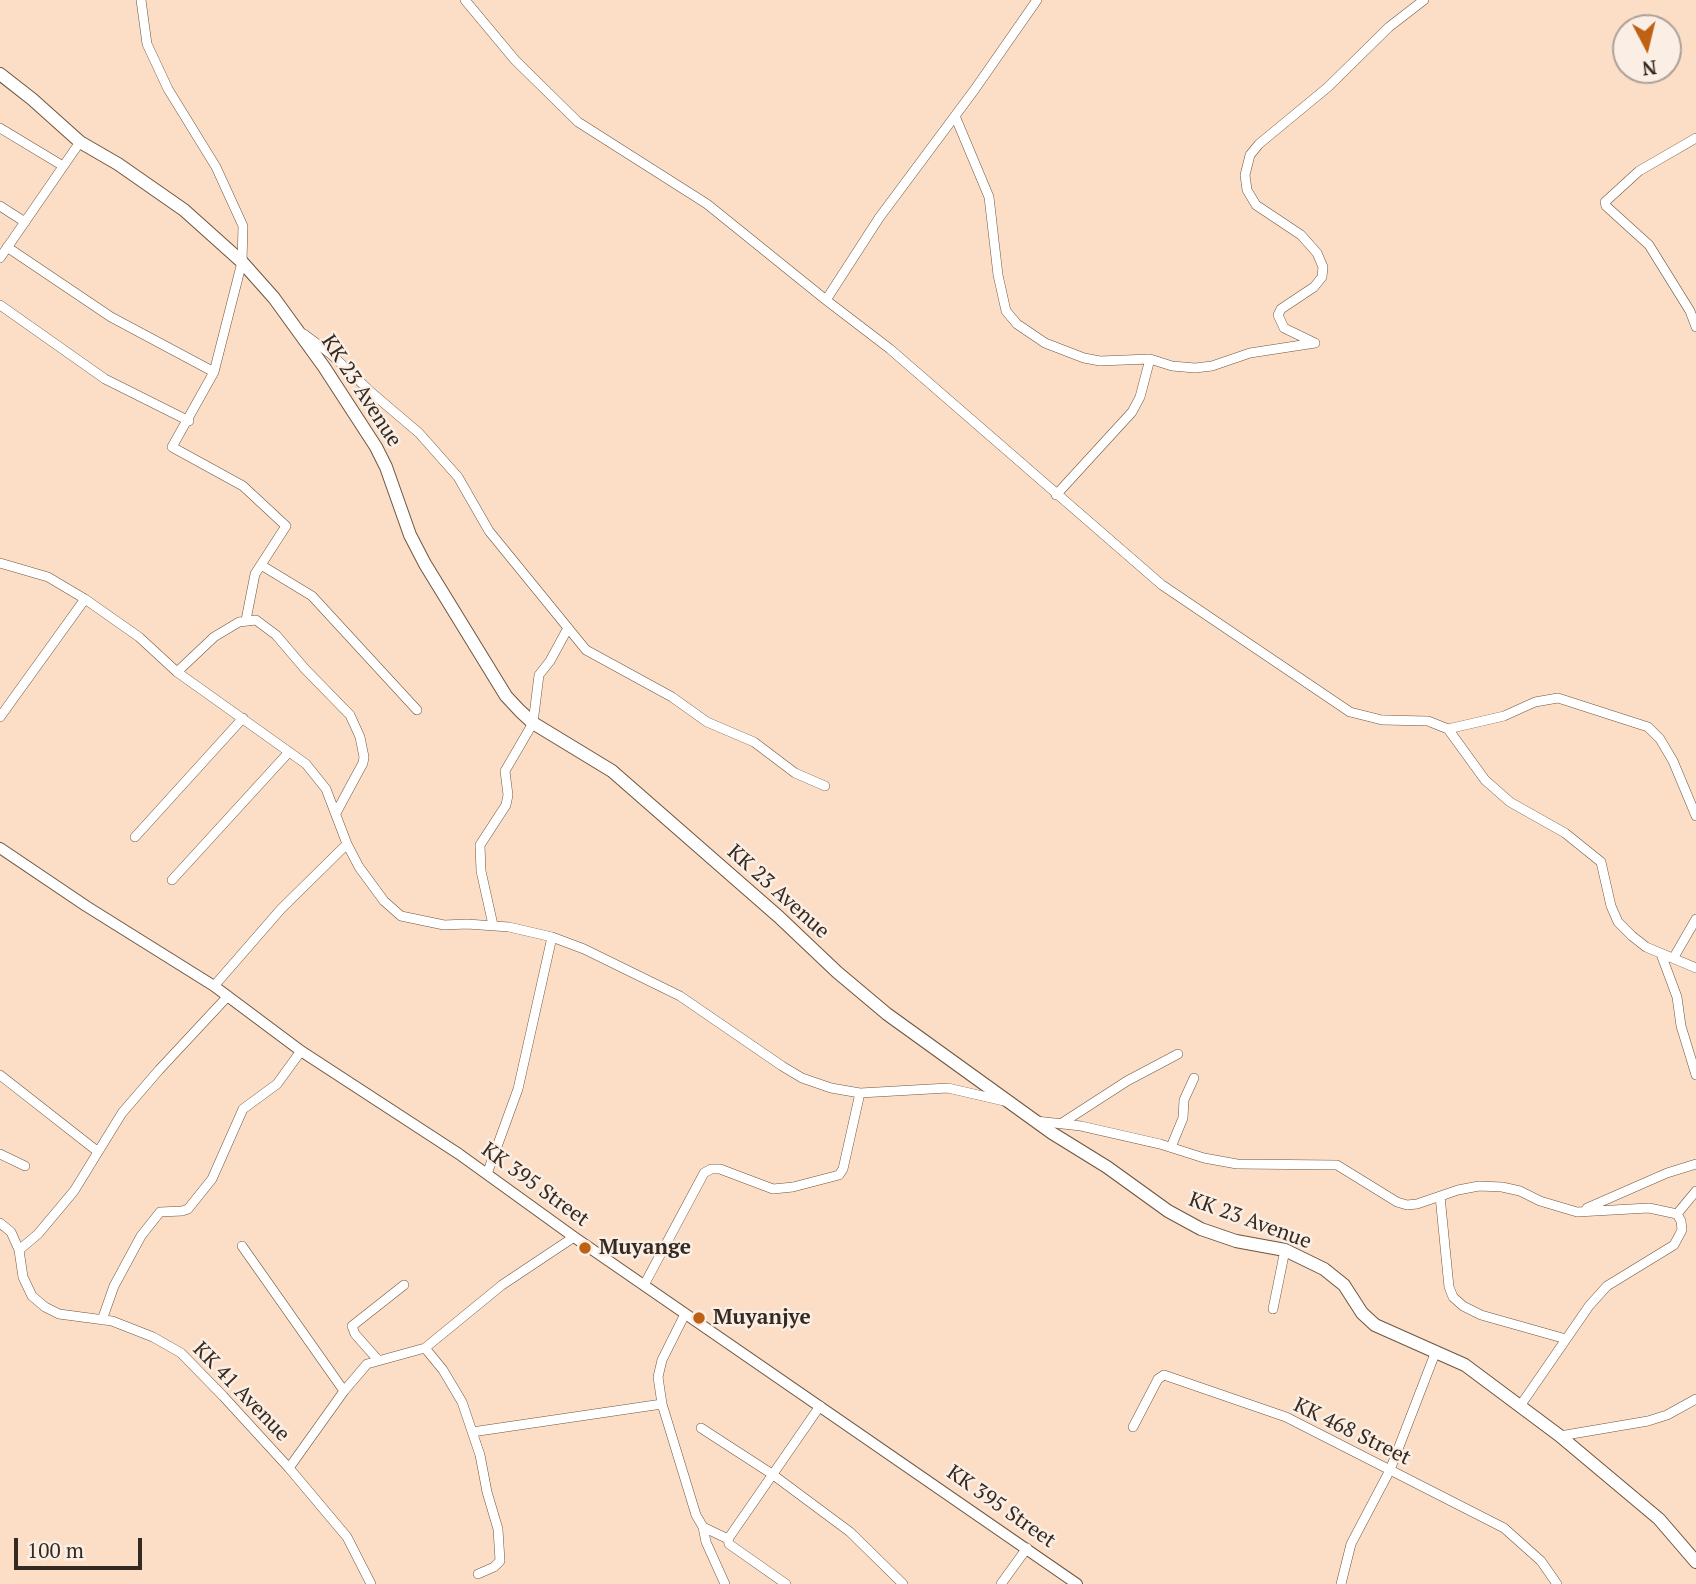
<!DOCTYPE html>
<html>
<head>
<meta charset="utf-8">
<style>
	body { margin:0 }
	#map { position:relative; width:1696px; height:1584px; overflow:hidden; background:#fbdec5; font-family:"PT Serif",serif }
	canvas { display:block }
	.north { position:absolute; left:1612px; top:14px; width:70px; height:70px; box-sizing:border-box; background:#fbefe5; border:2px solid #aca097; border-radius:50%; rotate:173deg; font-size:19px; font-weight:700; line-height:28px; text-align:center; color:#352a21 }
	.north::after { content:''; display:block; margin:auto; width:24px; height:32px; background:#bf6114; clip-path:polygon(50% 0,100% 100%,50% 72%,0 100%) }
	.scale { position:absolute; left:14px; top:1538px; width:128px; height:32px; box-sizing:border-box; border:4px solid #352a21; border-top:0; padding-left:9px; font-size:21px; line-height:24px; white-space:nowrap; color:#352a21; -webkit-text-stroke:5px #fbefe5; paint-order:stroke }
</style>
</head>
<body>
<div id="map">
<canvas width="1696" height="1584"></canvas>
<div class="north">N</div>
<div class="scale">100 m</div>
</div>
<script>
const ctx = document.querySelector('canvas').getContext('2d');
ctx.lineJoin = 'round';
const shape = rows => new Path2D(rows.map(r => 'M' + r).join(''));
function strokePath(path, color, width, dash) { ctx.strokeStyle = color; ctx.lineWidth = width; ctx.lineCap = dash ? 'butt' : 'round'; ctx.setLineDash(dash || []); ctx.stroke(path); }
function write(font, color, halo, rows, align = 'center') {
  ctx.font = font + ' "PT Serif",serif'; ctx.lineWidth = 5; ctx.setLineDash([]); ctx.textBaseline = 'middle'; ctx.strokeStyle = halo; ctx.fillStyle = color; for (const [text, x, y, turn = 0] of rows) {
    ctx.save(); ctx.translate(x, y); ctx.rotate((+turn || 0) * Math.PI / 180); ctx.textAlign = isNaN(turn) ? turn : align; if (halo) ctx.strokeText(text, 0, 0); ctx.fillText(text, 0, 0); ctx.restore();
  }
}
const minor = shape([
	[141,0,147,44,168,89,216,167,243,226,242,262,214,372,172,447,243,486,286,526,255,574,246,620],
	[465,0,515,60,578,122,707,204,826,300],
	[1037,0,975,89,879,218,826,300,890,349,1162,585,1350,712,1382,720,1428,721,1448,729,1485,780,1510,802,1565,833,1601,862,1611,906,1618,922,1632,936,1646,947,1696,968],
	[955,116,989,197,998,275,1006,311,1017,324,1045,343,1084,358,1100,361,1150,359,1172,366,1195,368,1212,366,1250,353,1315,343],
	[0,128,63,166],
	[1696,138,1639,171,1605,202,1606,206,1649,245,1690,311,1696,327],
	[0,206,25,222],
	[7,247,111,317,214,372],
	[0,258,80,142],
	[0,305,105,379,189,421],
	[304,334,332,355,372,393,419,433,458,477,489,531,586,650,672,697,707,722,754,742,795,773,825,786],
	[1315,343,1284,328,1278,315,1281,309,1314,287,1322,277,1323,267,1317,253,1301,235,1256,205,1247,190,1245,175,1250,155,1259,144,1328,87,1389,27,1424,0],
	[1056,495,1132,412,1140,397,1150,359],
	[0,563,48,577,85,599,139,637,177,672,306,764,326,789,347,844,359,867,384,901,401,916,444,925,467,924,509,927,552,937,584,949,680,996,782,1066,802,1078,831,1088,860,1093,948,1088,1004,1101],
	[261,565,312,596,417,710],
	[177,672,214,637,239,622,256,620,276,635,305,669,350,715,360,737,364,757,363,763,336,813],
	[0,717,85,599],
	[1448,729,1504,716,1535,702,1558,698,1648,727,1660,739,1673,761,1696,816],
	[135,837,243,718],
	[172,880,289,752],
	[493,925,481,871,480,845,506,805,508,795,505,771,533,723,539,675,550,661,568,628],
	[1661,954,1677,997,1681,1026,1696,1075],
	[1674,957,1696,919],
	[214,986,281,909,347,844],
	[0,1075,97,1151],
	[1036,1121,1081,1126,1160,1144,1204,1158,1237,1164,1337,1165,1397,1202,1407,1205,1417,1204,1458,1190,1479,1186,1502,1187,1520,1191,1540,1201,1577,1212,1649,1208,1677,1214,1681,1221,1682,1230,1674,1245,1607,1286,1589,1306,1520,1406],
	[1062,1123,1127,1081,1178,1054],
	[1171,1147,1183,1118,1184,1100,1194,1078],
	[0,1154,25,1166],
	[487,1174,518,1089,552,937],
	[1440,1196,1449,1287,1453,1297,1463,1306,1481,1315,1566,1339],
	[1587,1208,1667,1173,1696,1164],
	[1677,1214,1696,1191],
	[0,1223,11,1232,19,1250,23,1277,32,1296,45,1307,59,1314,112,1321,153,1337,181,1353,223,1396,289,1468,347,1537,371,1584],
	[242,1246,344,1391],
	[19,1250,38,1234,74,1191,122,1113,159,1070,228,996],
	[644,1285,704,1173,711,1169,720,1169,773,1189,793,1187,839,1175,843,1169,860,1093],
	[1273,1309,1285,1250],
	[685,1314,662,1360,658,1377,662,1404,696,1515,703,1527,728,1539],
	[102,1320,114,1286,141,1236,160,1212,182,1211,188,1209,212,1179,243,1109,277,1084,301,1051],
	[425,1348,443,1370,462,1402,480,1455,487,1492,498,1529,500,1561,494,1567,478,1574],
	[378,1360,355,1334,352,1326,404,1285],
	[1133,1427,1158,1379,1164,1375,1286,1417,1504,1528,1541,1561,1557,1584],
	[701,1428,772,1474,850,1532,903,1584],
	[472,1432,662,1404],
	[1560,1436,1648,1421,1667,1415,1696,1399],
	[289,1468,344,1391,367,1364,425,1348,502,1285,574,1237],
	[703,1527,706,1542,725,1584],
	[786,1584,729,1544,728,1539,820,1406],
	[1001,1584,1027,1548],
	[1341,1584,1351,1544,1390,1470,1436,1351]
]);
const tertiary = shape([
	[0,848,86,906,214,986,301,1051,459,1154,574,1237,1077,1584]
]);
const secondary = shape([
	[0,74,32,99,80,142,118,164,184,210,242,262,274,298,324,367,376,447,386,467,410,535,425,564,506,696,520,711,533,723,612,771,779,917,837,972,887,1014,1009,1102,1052,1133,1107,1167,1168,1211,1201,1229,1236,1241,1285,1250,1324,1269,1344,1285,1362,1313,1375,1325,1465,1365,1560,1436,1659,1519,1696,1562]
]);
const markers = [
	[585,1248,7,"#bf6114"],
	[699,1318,7,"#bf6114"]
];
const streetNames = [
	["KK 23 Avenue",361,391,57],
	["KK 23 Avenue",778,892,42],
	["KK 395 Street",535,1185,36],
	["KK 23 Avenue",1250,1221,20],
	["KK 41 Avenue",241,1392,46],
	["KK 468 Street",1352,1432,26],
	["KK 395 Street",1001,1507,35]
];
const poiNames = [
	["Muyange",599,1248],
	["Muyanjye",713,1318]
];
strokePath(minor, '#6e5540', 10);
strokePath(tertiary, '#6e5540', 12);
strokePath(secondary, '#6e5540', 14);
strokePath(minor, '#fff', 9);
strokePath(tertiary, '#fff', 10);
strokePath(secondary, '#fff', 12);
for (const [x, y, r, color] of markers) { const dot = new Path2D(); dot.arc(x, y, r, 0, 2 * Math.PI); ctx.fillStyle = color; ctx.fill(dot); strokePath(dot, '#fbefe5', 2.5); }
write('21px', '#352a21', '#fbefe5', streetNames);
write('bold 21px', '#352a21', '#fbefe5', poiNames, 'left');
</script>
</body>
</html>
